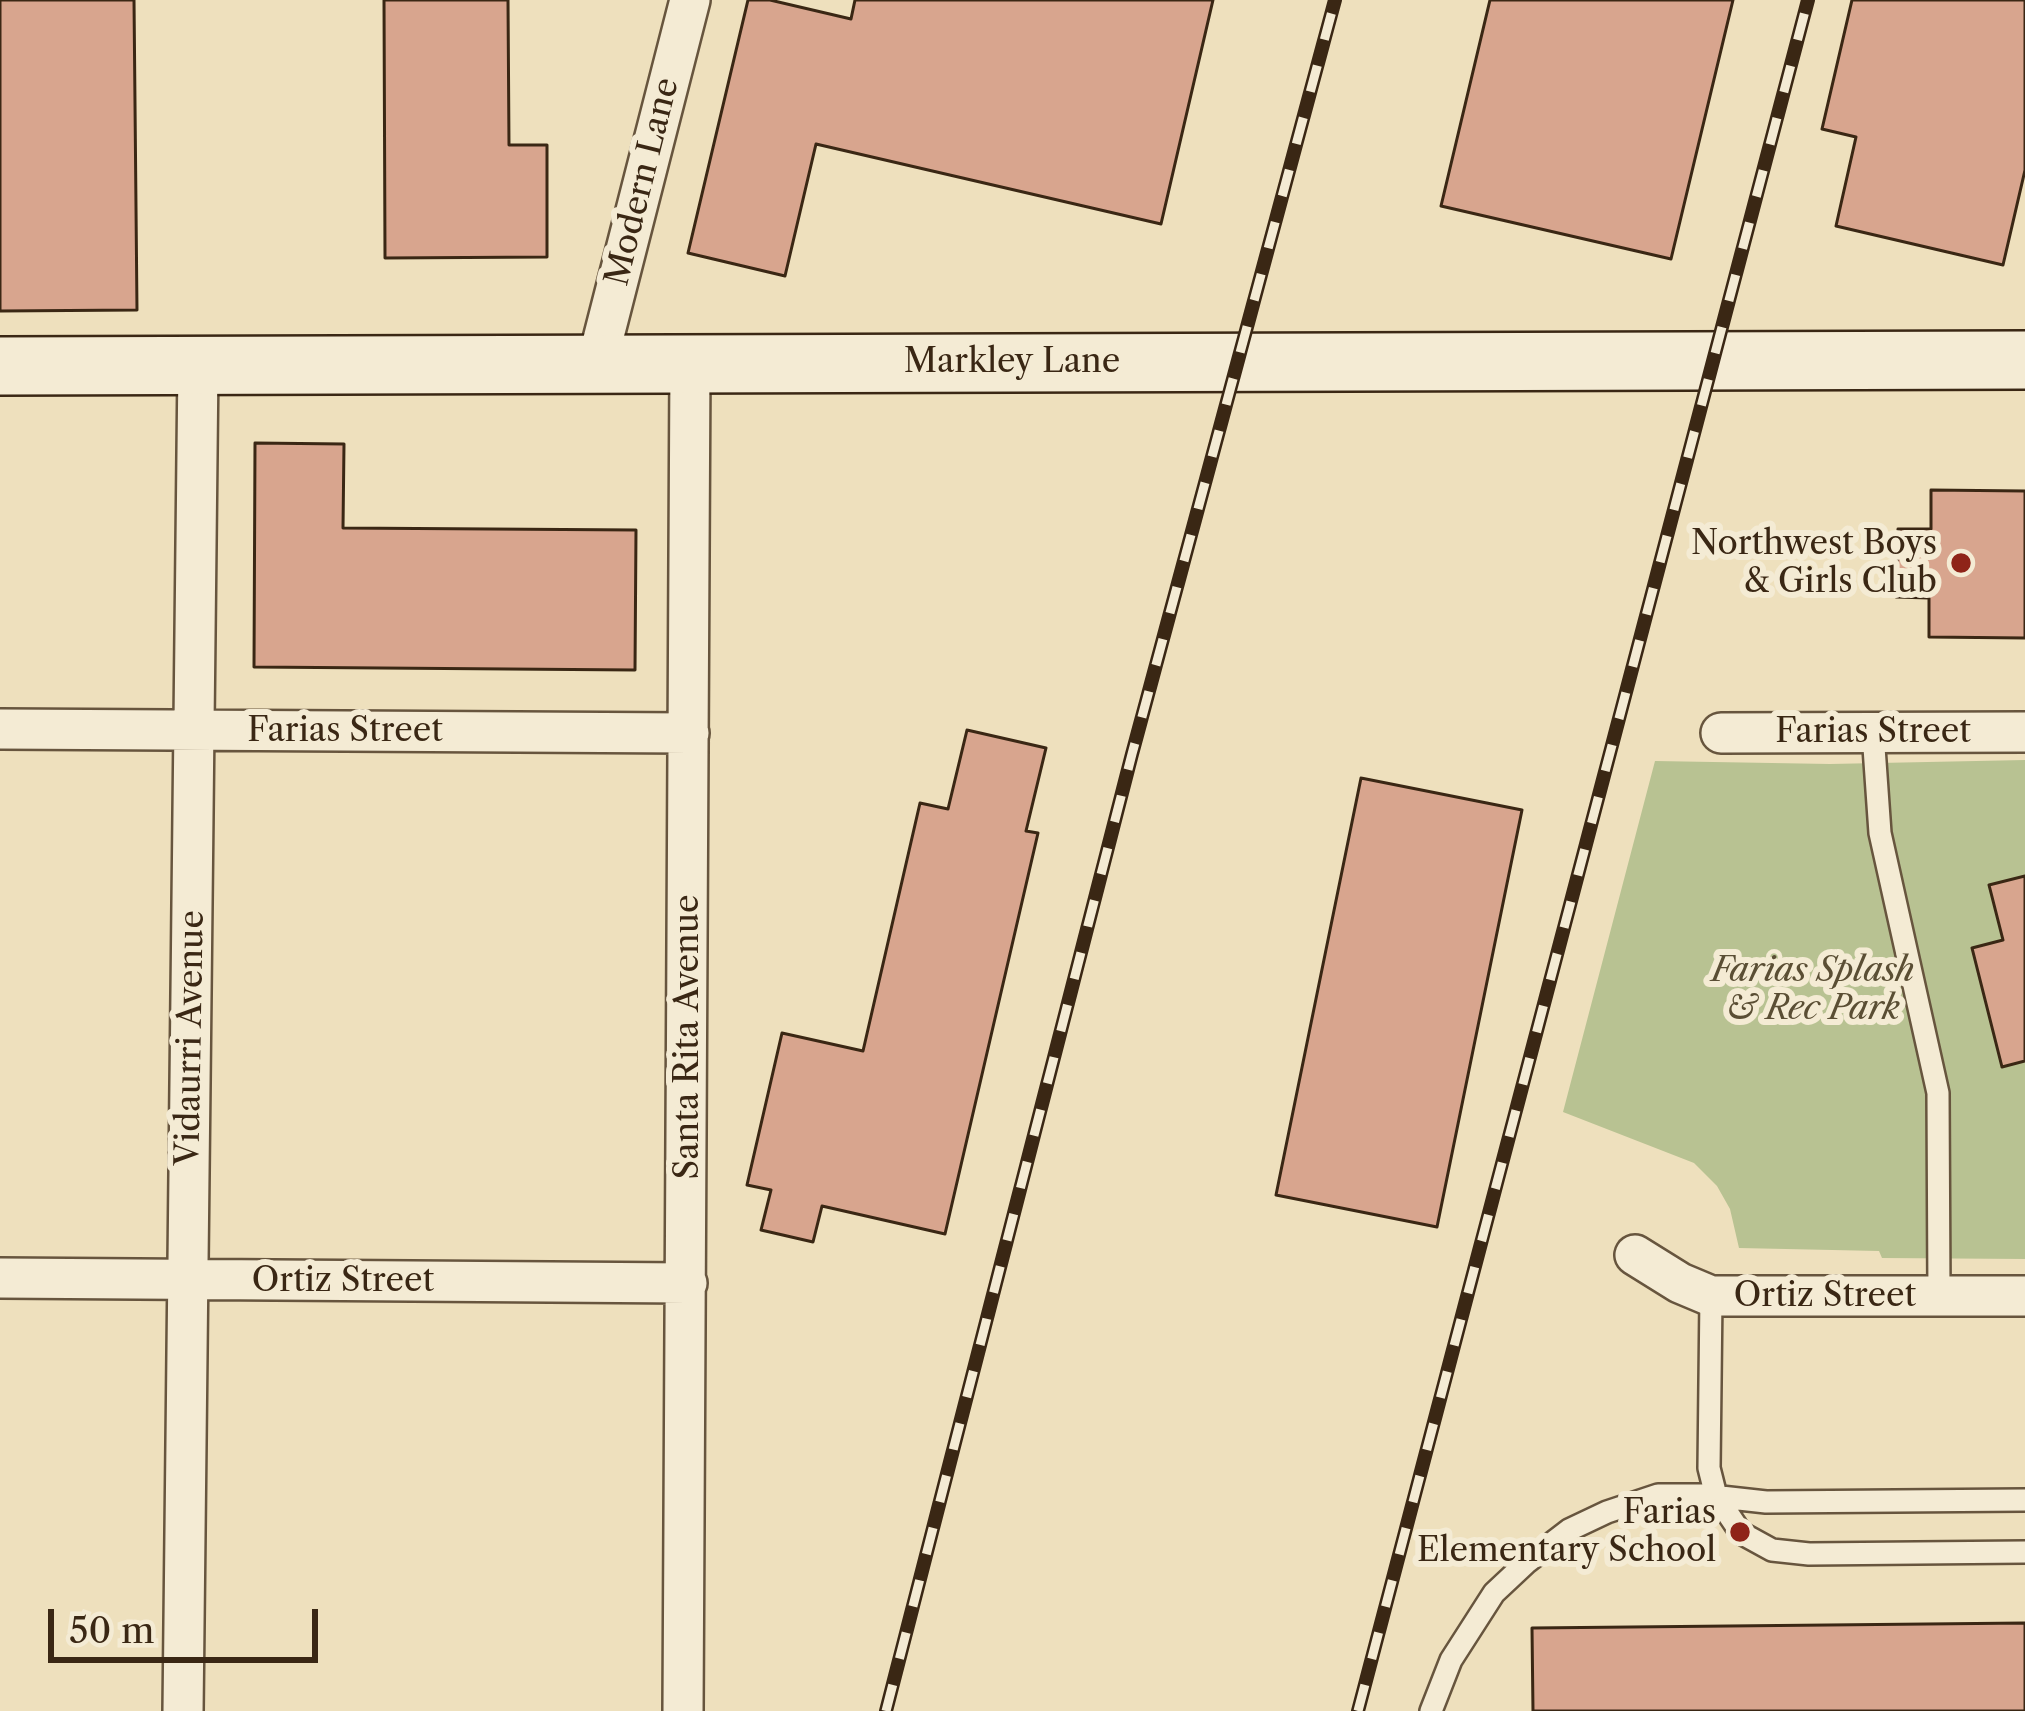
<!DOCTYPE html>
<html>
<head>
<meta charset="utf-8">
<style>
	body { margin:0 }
	#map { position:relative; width:2025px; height:1711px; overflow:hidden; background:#eee0bd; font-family:"Libre Caslon Text",serif }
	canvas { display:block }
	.scale { position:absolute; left:48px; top:1609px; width:270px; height:54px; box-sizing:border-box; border:6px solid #3a2714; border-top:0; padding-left:15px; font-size:36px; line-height:42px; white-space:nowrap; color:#3a2714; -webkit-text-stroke:9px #f4ebd4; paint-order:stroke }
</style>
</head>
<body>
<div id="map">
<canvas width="2025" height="1711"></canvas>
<div class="scale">50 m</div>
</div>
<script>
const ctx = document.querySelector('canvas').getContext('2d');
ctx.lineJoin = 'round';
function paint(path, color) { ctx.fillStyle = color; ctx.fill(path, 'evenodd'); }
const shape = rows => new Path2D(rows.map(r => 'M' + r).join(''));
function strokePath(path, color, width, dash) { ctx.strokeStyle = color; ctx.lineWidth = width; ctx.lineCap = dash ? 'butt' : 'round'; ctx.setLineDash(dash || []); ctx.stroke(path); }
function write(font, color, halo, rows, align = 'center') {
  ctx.font = font + ' "Libre Caslon Text",serif'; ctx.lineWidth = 12; ctx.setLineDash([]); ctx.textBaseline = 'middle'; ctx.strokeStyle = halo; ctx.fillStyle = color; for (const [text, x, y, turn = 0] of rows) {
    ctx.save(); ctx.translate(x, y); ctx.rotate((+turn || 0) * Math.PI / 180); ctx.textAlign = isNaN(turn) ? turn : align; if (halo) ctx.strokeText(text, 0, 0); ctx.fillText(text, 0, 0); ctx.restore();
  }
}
const green = shape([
	[2025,760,2025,1259,1882,1258,1879,1251,1739,1248,1730,1209,1717,1186,1694,1163,1563,1112,1655,761,1830,764]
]);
const building = shape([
	[0,0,134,0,137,310,0,311,0,0],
	[384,0,508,0,509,145,547,145,547,257,385,258,384,0],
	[748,0,770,0,851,19,855,0,1213,0,1161,224,816,144,785,276,688,253,748,0],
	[1490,0,1733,0,1671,259,1441,206,1490,0],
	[1852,0,2025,0,2025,170,2003,265,1836,226,1856,137,1822,129,1852,0],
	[255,443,344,444,343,528,636,530,635,670,254,667,255,443],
	[1931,490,2025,491,2025,638,1929,637,1929,598,1896,597,1898,529,1931,529,1931,490],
	[967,730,1046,748,1026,831,1038,833,945,1234,822,1206,813,1242,761,1230,771,1190,747,1185,782,1033,863,1051,920,803,948,809,967,730],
	[1361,778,1522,810,1437,1227,1276,1195,1361,778],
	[2025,876,2025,1061,2002,1067,1972,948,2003,940,1989,885,2025,876],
	[2025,1623,2025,1711,1533,1711,1532,1628,2025,1623]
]);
const lane = shape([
	[1873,733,1880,833,1938,1093,1939,1296],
	[1711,1296,1709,1468,1716,1496,1741,1533,1772,1550,1809,1554,2025,1552],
	[1431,1711,1451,1660,1494,1593,1526,1563,1569,1530,1607,1512,1658,1495,1703,1495,1766,1502,2025,1500]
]);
const street = shape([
	[597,363,690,0],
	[0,729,689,733],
	[1721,733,2025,732],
	[1635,1255,1680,1283,1711,1296,2025,1296],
	[0,1278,687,1283],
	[183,1711,198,364],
	[683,1711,690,363]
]);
const secondary = shape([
	[0,366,2025,360]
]);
const rail = shape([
	[886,1711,1132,754,1335,0],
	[1358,1711,1808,0]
]);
const markers = [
	[1961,563,12,"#8f2418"],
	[1740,1532,12,"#8f2418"]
];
const streetNames = [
	["Modern Lane",643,182,-76],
	["Markley Lane",1012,362],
	["Farias Street",345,731],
	["Farias Street",1873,732],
	["Santa Rita Avenue",688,1037,-90],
	["Vidaurri Avenue",191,1038,-89],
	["Ortiz Street",343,1281],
	["Ortiz Street",1825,1296]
];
const poiNames = [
	["Northwest Boys",1937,544],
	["& Girls Club",1937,582],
	["Farias",1716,1513],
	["Elementary School",1716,1551]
];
const parkNames = [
	["Farias Splash",1813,971],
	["& Rec Park",1813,1009]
];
paint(green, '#b8c292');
paint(building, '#d8a58e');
strokePath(building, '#3a2714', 3);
strokePath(lane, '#67553e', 26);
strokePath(street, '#67553e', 44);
strokePath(secondary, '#3a2714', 62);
strokePath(lane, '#f4ebd4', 21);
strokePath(street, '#f4ebd4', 39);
strokePath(secondary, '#f4ebd4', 57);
strokePath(rail, '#3a2714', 14);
strokePath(rail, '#f4ebd4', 9, [27]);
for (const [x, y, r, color] of markers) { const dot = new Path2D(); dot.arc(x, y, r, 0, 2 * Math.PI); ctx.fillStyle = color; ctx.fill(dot); strokePath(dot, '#f4ebd4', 4.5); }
write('33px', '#3a2714', '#f4ebd4', streetNames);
write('33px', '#3a2714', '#f4ebd4', poiNames, 'right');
write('italic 33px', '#5a4e34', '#f4ebd4', parkNames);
</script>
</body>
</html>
